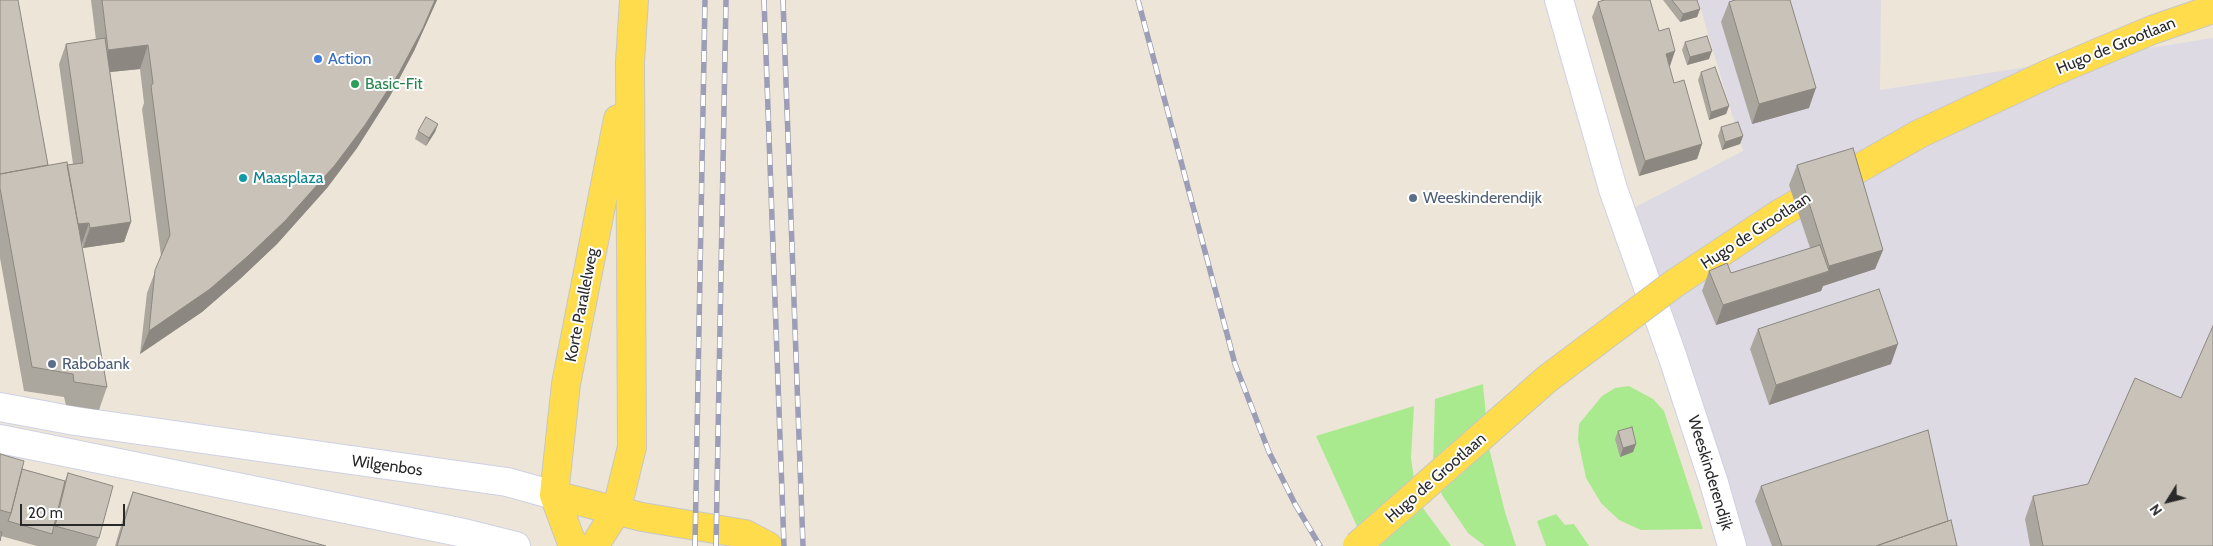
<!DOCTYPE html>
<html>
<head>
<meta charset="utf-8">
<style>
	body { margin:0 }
	#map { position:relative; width:2213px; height:546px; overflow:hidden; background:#ede5d8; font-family:Cabin,sans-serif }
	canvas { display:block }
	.north { position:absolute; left:2143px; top:476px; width:50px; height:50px; -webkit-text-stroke:4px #fff; paint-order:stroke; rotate:234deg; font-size:14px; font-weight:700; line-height:20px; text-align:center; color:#292929 }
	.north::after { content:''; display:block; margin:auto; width:18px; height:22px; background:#292929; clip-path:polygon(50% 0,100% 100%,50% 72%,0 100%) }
	.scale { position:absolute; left:20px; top:504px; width:105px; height:22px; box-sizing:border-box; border:2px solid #292929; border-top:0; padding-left:6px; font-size:15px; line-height:18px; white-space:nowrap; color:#292929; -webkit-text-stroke:4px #fff; paint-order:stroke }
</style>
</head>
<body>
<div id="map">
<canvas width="2213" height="546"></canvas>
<div class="north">N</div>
<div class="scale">20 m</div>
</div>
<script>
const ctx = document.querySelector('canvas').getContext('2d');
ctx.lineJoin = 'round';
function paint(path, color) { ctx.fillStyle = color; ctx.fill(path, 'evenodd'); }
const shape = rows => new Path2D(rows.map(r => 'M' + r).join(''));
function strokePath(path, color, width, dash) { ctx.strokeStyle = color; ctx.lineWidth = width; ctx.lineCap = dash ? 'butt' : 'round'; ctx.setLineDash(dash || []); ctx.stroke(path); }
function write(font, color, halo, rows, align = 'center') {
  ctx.font = font + ' Cabin,sans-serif'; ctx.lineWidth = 4; ctx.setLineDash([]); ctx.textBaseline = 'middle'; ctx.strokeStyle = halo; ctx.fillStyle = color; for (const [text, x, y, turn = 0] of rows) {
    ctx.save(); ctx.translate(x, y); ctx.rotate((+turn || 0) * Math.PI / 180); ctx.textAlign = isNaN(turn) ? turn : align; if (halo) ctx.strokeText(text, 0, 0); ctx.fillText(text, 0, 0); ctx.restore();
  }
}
const industrial = shape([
	[1698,0,1881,0,1880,90,2213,38,2213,546,1744,546,1626,212,1743,151]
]);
const green = shape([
	[1483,384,1489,448,1505,512,1516,546,1485,546,1468,533,1442,495,1433,466,1435,399],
	[1629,386,1653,399,1664,411,1703,529,1641,530,1619,520,1601,503,1586,478,1578,440,1579,424,1602,396,1615,388],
	[1414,406,1411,458,1417,500,1451,546,1366,546,1316,436],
	[1556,514,1565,525,1574,524,1589,546,1546,546,1537,521]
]);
const minor = shape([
	[1559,0,1613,189,1673,358,1714,483,1732,546],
	[0,407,75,421,507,482,554,495],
	[0,439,464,533,516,546]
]);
const major = shape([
	[554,495,642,517,745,534,768,546],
	[573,546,554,495,566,384,618,119],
	[594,546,616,512,632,447,630,62,634,0]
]);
const rail = shape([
	[764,0,784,546],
	[783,0,803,546],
	[1138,0,1235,364,1269,452,1295,504,1320,546],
	[695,546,705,0],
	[716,546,726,0]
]);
const majorBridge = shape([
	[1357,546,1547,379,1675,283,1779,214,1919,134,2050,73,2152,30,2213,9]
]);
const wall = shape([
	[0,0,48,165,67,165,73,164,59,64,66,44,96,40,91,0,437,0,414,51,390,96,357,148,327,188,277,244,240,279,202,312,140,354,147,293,161,256,142,109,144,103,140,69,110,72,131,222,124,242,83,248,82,243,81,243,107,387,99,410,66,405,64,397,24,391,0,258],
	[1663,0,1697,0,1700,9,1697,17,1680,22],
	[1598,2,1659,31,1675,51,1669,66,1674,83,1702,144,1697,159,1639,176,1592,17],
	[1729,2,1809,108,1752,124,1721,22],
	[1685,42,1709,59,1687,65,1682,50],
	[1701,72,1729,106,1726,114,1709,120,1698,80],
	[438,124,435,132,426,146,415,139,418,131],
	[1721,127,1743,136,1740,144,1722,150,1718,136],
	[1797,165,1883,250,1875,269,1823,286,1821,291,1716,325,1702,291,1709,271,1731,273,1810,248,1789,185],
	[1758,329,1891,364,1769,405,1750,349],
	[1618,431,1636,444,1633,452,1620,457,1615,439],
	[0,454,22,469,65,481,68,473,99,538,96,546,37,546,1,536,0,541],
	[1761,486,1948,521,1957,546,1772,546,1755,501],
	[133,492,326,546,115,546,124,515],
	[2033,496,2213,546,2030,546,2025,519]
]);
const shadedWall = shape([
	[435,0,437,0,414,51,390,96,357,148,327,188,277,244,240,279,202,312,140,354,149,331],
	[1700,9,1697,17,1680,22,1683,14],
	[148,45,140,69,100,73,108,50],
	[1675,51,1670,66,1661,69,1666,54],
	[1712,51,1709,59,1687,65,1690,57],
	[1816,88,1809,108,1752,124,1759,104],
	[1729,106,1726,114,1709,120,1711,112],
	[438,124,435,132,426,146,429,138],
	[1743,136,1740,144,1722,150,1725,142],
	[1702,144,1697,159,1639,176,1645,161],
	[131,222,124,242,83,248,90,228],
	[89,223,82,243,70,244,78,224],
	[1883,250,1875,269,1823,286,1821,291,1716,325,1723,305,1827,272,1829,266],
	[1898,344,1891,364,1769,405,1776,385],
	[1636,444,1633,452,1620,457,1623,448]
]);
const building = shape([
	[0,0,18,0,48,165,0,174,0,0],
	[102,0,435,0,423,28,399,73,365,125,335,165,285,221,248,256,210,289,149,331,155,270,170,235,151,86,153,83,148,45,108,50,102,0],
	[1604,0,1650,0,1659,31,1669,28,1675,51,1666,54,1674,83,1684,80,1702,144,1645,161,1598,2,1604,0],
	[1672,0,1697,0,1700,9,1683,14,1672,0],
	[1735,0,1790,0,1816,88,1759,104,1729,2,1735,0],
	[1707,36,1712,51,1690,57,1685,42,1707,36],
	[105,38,131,222,90,228,89,223,78,224,67,165,83,163,66,44,105,38],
	[1715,67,1729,106,1711,112,1701,72,1715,67],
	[426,117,438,124,429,138,418,131,426,117],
	[1738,122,1743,136,1725,142,1721,127,1738,122],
	[1853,148,1883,250,1829,266,1797,165,1853,148],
	[67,162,107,387,74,382,73,374,32,367,0,188,0,174,67,162],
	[1820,245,1829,271,1723,305,1709,271,1727,263,1731,273,1820,245],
	[1879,289,1898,344,1776,385,1758,329,1879,289],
	[2213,326,2213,546,2043,546,2033,496,2088,484,2135,378,2181,398,2213,326],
	[1632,427,1636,444,1623,448,1618,431,1632,427],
	[1928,430,1948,521,1876,546,1782,546,1761,486,1928,430],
	[0,454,24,461,11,513,0,510,0,454],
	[22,469,65,481,52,534,8,521,11,513,22,469],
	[68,473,113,486,99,538,55,526,68,473],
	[133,492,326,546,117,546,133,492],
	[1951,520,1957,546,1876,546,1951,520],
	[0,532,2,532,0,541,0,532]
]);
const markers = [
	[318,59,5,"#3f7fe0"],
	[355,84,5,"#2e9e5b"],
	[243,178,5,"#0f9aa8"],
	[1413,198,5,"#5c6f8a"],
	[52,364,5,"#5c6f8a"]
];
const streetNames = [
	["Hugo de Grootlaan",2116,46,-22],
	["Hugo de Grootlaan",1756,231,-33],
	["Korte Parallelweg",582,305,-79],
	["Wilgenbos",387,466,8],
	["Weeskinderendijk",1710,473,73],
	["Hugo de Grootlaan",1436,478,-41]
];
const shopNames = [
	["Action",328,59]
];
const leisureNames = [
	["Basic-Fit",365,84]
];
const cultureNames = [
	["Maasplaza",253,178]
];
const serviceNames = [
	["Weeskinderendijk",1423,198],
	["Rabobank",62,364]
];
paint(industrial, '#dddae4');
paint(green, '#aaea8e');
strokePath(minor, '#ced1e4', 30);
strokePath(major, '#c7c7c7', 30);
strokePath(minor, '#fff', 28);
strokePath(major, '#ffdc4b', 28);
strokePath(rail, '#9b9eb6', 5.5);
strokePath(rail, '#fff', 4, [11]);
strokePath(majorBridge, '#c7c7c7', 30, []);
strokePath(majorBridge, '#ffdc4b', 28);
paint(wall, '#aca79e');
paint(shadedWall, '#8c8881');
paint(building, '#c8c2b8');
strokePath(building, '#8c8881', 1);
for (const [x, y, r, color] of markers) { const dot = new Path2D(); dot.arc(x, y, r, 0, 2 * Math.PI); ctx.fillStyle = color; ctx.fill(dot); strokePath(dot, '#fff', 2); }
write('16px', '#292929', '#fff', streetNames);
write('16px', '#366cbe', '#fff', shopNames, 'left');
write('16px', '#27864d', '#fff', leisureNames, 'left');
write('16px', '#0d838f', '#fff', cultureNames, 'left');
write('16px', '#4e5e75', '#fff', serviceNames, 'left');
</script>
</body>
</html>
